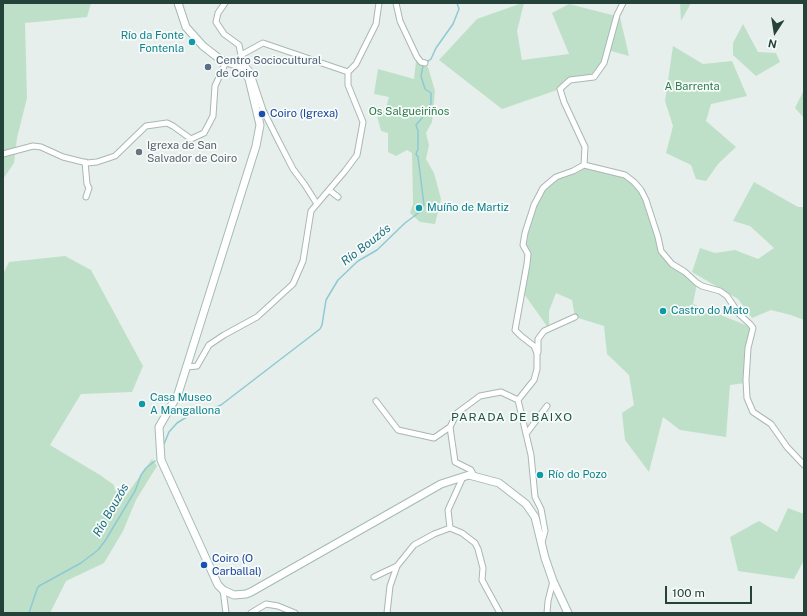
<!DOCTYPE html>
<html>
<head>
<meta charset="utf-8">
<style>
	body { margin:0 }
	#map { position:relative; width:807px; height:616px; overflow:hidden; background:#e6efeb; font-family:"Public Sans",sans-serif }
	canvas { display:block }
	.frame { position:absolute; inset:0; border:4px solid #24423a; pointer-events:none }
	.north { position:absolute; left:755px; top:12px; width:40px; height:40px; -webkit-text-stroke:3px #f7fbf9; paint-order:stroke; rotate:192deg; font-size:11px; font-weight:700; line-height:16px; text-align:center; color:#24423a }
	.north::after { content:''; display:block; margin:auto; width:14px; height:18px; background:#24423a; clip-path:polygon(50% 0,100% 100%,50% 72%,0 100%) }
	.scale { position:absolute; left:665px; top:586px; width:87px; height:18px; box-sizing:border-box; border:2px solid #24423a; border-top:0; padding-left:5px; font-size:12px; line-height:14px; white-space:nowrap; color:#24423a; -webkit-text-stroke:3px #f7fbf9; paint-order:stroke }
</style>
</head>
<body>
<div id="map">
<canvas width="807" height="616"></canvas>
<div class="frame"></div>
<div class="north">N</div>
<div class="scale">100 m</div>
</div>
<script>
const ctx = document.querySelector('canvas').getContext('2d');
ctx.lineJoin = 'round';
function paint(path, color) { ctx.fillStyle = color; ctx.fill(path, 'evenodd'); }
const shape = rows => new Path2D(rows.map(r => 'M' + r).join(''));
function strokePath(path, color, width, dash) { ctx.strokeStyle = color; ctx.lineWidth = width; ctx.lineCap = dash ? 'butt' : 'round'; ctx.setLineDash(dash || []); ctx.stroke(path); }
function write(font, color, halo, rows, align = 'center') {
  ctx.font = font + ' "Public Sans",sans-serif'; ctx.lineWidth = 3.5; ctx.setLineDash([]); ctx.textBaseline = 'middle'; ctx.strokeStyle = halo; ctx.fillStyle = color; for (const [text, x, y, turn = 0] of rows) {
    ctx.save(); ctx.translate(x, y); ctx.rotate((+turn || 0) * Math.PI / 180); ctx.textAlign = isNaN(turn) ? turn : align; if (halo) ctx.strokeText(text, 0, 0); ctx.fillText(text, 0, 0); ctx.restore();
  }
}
const green = shape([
	[3,3,91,3,87,17,25,23,27,98,17,138,14,163,3,179],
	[522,3,524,3,517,31,522,60,569,54,552,13,569,4,620,17,629,56,608,50,604,63,594,77,570,80,560,89,502,109,439,60,477,19],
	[680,3,691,3,681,21],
	[743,24,758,52,776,53,780,62,756,76,733,55,733,43],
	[673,46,703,64,732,61,747,96,711,104,706,121,736,147,718,164,706,181,696,179,691,165,666,153,673,126,665,101],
	[803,61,804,61,804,118,795,108,803,92],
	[416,62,428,67,435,91,432,122,426,133,429,145,426,159,434,173,441,199,435,224,420,222,410,213,413,204,412,153,407,150,396,156,388,152,388,133,381,131,376,112,385,111,389,97,374,94,378,69,414,79],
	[584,165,625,175,641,190,661,251,697,283,693,304,753,328,746,383,730,385,726,437,680,430,663,417,649,472,625,440,622,413,634,405,629,375,607,354,604,326,575,317,572,300,556,293,549,311,549,329,522,291,528,254,523,245,525,233,543,188,556,177],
	[754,182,798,207,804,207,804,320,791,315,771,310,752,318,738,299,692,272,700,248,715,253,735,250,758,259,774,248,750,226,733,221],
	[65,256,91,270,143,366,132,392,81,394,50,445,100,475,114,485,115,490,125,497,152,459,157,466,136,500,123,531,104,563,66,581,50,613,3,613,3,274,9,262],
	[788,508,804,514,804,560,794,579,738,571,730,537,759,521,777,532]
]);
const stream = shape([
	[427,62,431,59,436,48,453,24,459,9,457,3],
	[164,444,169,432,177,423,201,408,214,408,221,405,320,329,322,325,326,300,338,280,358,261,377,250,405,223,421,211,424,205,418,157,416,154,418,149,418,131,416,125,427,112,431,103,431,93,425,89,421,76,423,66,424,65],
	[29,613,37,589,39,586,81,563,98,550,105,541,135,491,141,475,146,468,155,461]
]);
const street = shape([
	[225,3,218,13,216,22,224,34,239,45,241,55],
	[396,3,400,21,417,57,421,62,425,63],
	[239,61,241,61,250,71,263,110,277,138,293,169,305,185,317,204],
	[236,65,241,55,263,43,348,72,356,64,376,24,379,3],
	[3,154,33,146,41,147,63,157,87,163,97,162,115,156,146,126,167,123,173,126,191,139,204,133,213,116,215,86,226,62],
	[85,162,87,184,89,188,86,197],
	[584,165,625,175,634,182,641,190,646,200,658,237,661,251,672,264,685,272,697,283,702,286,720,291,727,296,739,314,750,324,753,328,748,348,746,380,747,398,753,412,771,424,787,447,804,465],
	[329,190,338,197],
	[538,352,538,339,544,331,575,317],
	[187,367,197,366,209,345,224,335,257,317,293,284,303,261,311,211,345,171,357,155,363,122,348,85,348,72],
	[376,401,398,430,434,438,450,427],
	[526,434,547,406],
	[474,476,471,470,455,462,450,427,457,413,480,396,501,392,518,400],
	[450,528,448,510,463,477],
	[542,542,545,531,541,509,535,497,531,455,518,400,534,380,537,369,537,353,534,346,521,336,515,330,527,264,528,254,523,245,525,233,534,205,543,188,556,177,573,171,584,165,585,147,564,102,560,89,570,80,594,77,604,63,617,15,623,3],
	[374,577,397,566],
	[223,590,226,613],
	[251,613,266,604,278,606,295,613],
	[387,613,390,586,397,566,414,545,434,534,450,528,462,533,475,543,478,549,483,568,482,580,500,613],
	[547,613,548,601,553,581]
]);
const secondary = shape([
	[178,3,186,27,203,46,221,60,236,65,243,70,249,79,260,125,256,146,178,394,159,427,161,460,218,585,223,590,234,595,246,594,251,592,441,484,469,475,499,483,526,504,535,517,545,558,553,581,568,613]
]);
const markers = [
	[192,42,4,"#0f9aa8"],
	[208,67,4,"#5c6f8a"],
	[262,114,4,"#1a4fb4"],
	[139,152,4,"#6b7280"],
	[419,208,4,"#0f9aa8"],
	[663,311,4,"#0f9aa8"],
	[142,404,4,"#0f9aa8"],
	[540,475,4,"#0f9aa8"],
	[204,565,4,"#1a4fb4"]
];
const cultureNames = [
	["Río da Fonte",184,36,"right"],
	["Fontenla",184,49,"right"],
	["Muíño de Martiz",427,208],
	["Castro do Mato",671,311],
	["Casa Museo",150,398],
	["A Mangallona",150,411],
	["Río do Pozo",548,475]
];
const serviceNames = [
	["Centro Sociocultural",216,61],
	["de Coiro",216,74]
];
const parkNames = [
	["A Barrenta",692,87],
	["Os Salgueiriños",409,112]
];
const transitNames = [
	["Coiro (Igrexa)",270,114],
	["Coiro (O",212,559],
	["Carballal)",212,572]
];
const worshipNames = [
	["Igrexa de San",147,146],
	["Salvador de Coiro",147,159]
];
const waterNames = [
	["Río Bouzós",366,245,-38],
	["Río Bouzós",111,510,-60]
];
const neighbourhoodNames = [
	["PARADA DE BAIXO",512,417]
];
paint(green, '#bfe0c8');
strokePath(stream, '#8ec9d4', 1.5);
strokePath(street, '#a8b8b2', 7);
strokePath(secondary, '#a4bbb3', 9);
strokePath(street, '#fff', 5);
strokePath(secondary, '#fff', 7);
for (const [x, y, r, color] of markers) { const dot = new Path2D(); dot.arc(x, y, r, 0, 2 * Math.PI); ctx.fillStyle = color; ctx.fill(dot); strokePath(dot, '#f7fbf9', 1.5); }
write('11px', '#0d838f', '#f7fbf9', cultureNames, 'left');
write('11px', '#4e5e75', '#f7fbf9', serviceNames, 'left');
write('11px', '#2d7a4b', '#f7fbf9', parkNames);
write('11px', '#164399', '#f7fbf9', transitNames, 'left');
write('11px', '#5b616d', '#f7fbf9', worshipNames, 'left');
write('italic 12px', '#1c6f80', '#f7fbf9', waterNames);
ctx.letterSpacing = '1px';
write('12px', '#1f5548', '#f7fbf9', neighbourhoodNames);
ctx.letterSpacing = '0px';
</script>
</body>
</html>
